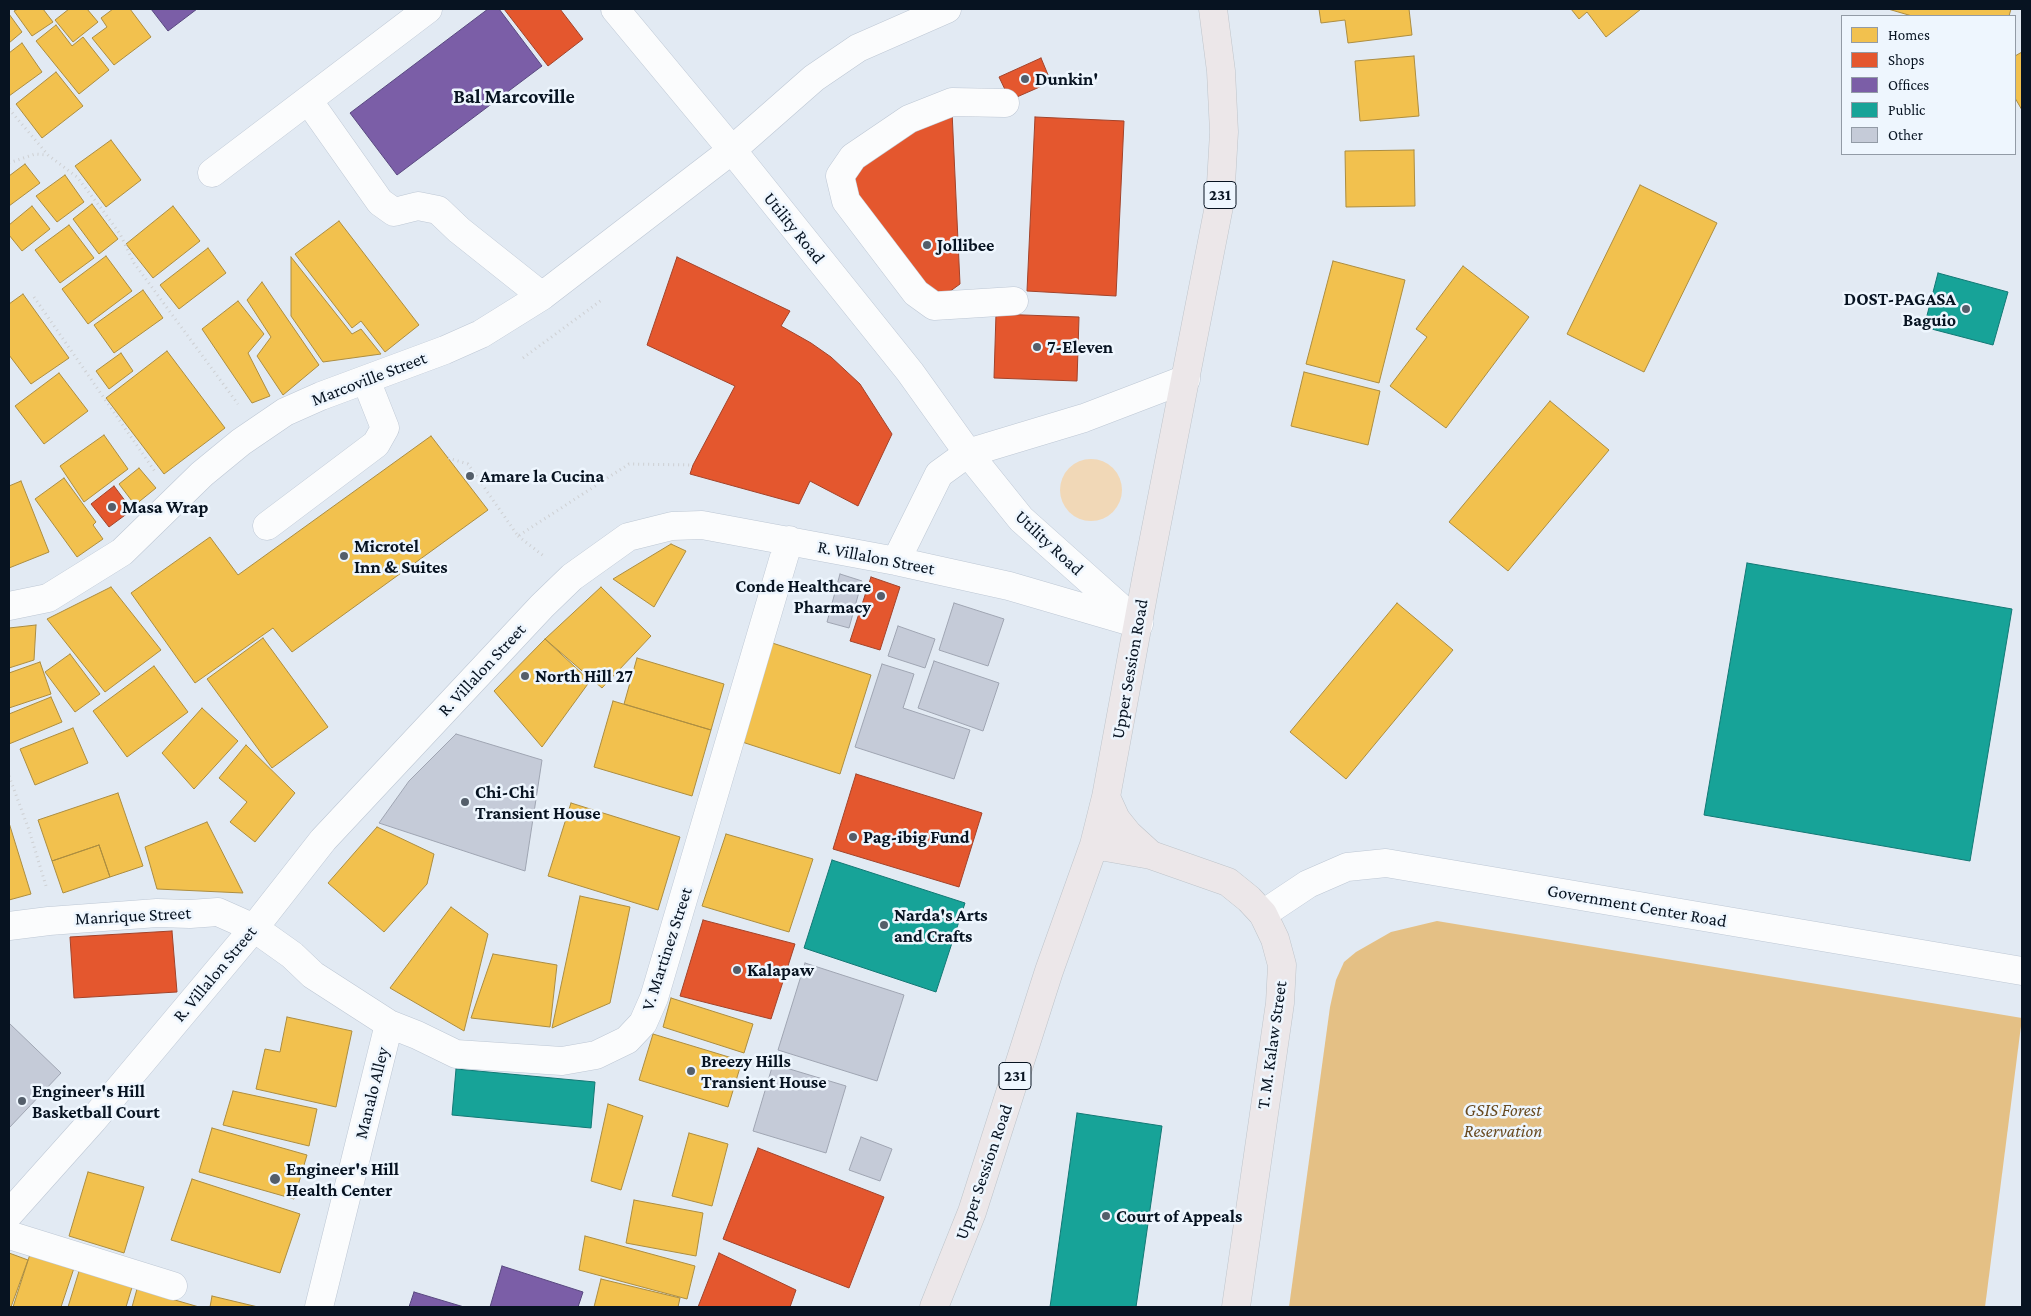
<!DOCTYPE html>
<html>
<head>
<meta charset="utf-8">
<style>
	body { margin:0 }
	#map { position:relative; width:2031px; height:1316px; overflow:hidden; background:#e2eaf3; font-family:"Crimson Pro",serif }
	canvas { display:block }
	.frame { position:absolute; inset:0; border:10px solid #071321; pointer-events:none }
	.legend { position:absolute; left:1841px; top:15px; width:175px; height:140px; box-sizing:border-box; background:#eef6fe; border:1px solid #929ba6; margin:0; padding:6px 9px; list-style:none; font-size:15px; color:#071321 }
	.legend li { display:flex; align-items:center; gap:10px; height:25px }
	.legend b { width:25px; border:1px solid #929ba6 }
</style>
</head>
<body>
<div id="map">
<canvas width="2031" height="1316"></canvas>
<div class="frame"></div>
<ul class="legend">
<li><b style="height:14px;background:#f2c14e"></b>Homes</li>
<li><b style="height:14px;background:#e4572e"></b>Shops</li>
<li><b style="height:14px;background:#7b5ea7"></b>Offices</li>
<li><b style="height:14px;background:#17a398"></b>Public</li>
<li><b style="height:14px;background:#c5cbd8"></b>Other</li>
</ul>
</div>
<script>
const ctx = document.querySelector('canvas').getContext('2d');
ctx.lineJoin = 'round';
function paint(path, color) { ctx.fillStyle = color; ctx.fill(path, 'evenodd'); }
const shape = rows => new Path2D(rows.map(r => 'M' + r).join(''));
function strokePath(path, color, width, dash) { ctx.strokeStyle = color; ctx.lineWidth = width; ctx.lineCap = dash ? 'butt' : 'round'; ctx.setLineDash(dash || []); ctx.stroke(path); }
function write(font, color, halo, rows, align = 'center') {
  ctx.font = font + ' "Crimson Pro",serif'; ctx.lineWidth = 5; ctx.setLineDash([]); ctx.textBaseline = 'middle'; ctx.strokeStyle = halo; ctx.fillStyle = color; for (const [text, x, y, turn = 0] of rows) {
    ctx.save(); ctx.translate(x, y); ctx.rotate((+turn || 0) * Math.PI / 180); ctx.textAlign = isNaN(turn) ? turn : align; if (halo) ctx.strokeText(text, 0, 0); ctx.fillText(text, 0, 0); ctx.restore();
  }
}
const green = shape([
	'1060 490a31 31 0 1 1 62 0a31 31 0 1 1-62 0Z'
]);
const forest = shape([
	[1437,921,2022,1018,1985,1307,1289,1307,1330,1007,1336,980,1344,962,1356,952,1391,932]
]);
const homes = shape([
	[18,9,43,9,53,22,32,36,14,11,18,9],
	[69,9,87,9,98,22,73,42,55,20,69,9],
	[113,9,130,9,151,37,114,65,92,38,107,27,101,18,113,9],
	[1319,9,1409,9,1412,35,1348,43,1345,20,1321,23,1319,9],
	[1571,9,1641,9,1606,37,1587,12,1579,19,1571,9],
	[1888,9,2011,9,2009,16,1912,16,1888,9],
	[9,14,22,32,9,43,9,14],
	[56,25,72,46,83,37,109,70,79,94,36,41,56,25],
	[22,43,42,72,9,96,9,53,22,43],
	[2022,52,2022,110,2015,98,2015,56,2022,52],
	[1414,56,1419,116,1360,121,1355,61,1414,56],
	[56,72,83,106,42,138,16,104,56,72],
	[111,140,141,180,106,207,75,166,111,140],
	[1414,150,1415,206,1346,207,1345,151,1414,150],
	[25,164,40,183,9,206,9,176,25,164],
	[65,175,84,202,57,222,36,196,65,175],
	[1640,185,1717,223,1644,372,1567,334,1640,185],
	[92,204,118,239,99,254,73,219,92,204],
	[32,206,50,229,22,251,9,235,9,225,32,206],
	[173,206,200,241,153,278,126,244,173,206],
	[339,221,419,325,385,352,361,321,352,328,295,254,339,221],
	[69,225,94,258,60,283,35,250,69,225],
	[208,248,226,273,179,309,160,285,208,248],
	[106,256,132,291,88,324,62,289,106,256],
	[291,257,352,334,361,329,381,354,323,362,291,316,291,257],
	[1333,261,1405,280,1379,383,1306,364,1333,261],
	[1463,266,1529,317,1446,428,1390,386,1427,337,1416,329,1463,266],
	[262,282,319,365,283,395,257,356,271,337,247,300,262,282],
	[143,290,163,318,114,353,94,325,143,290],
	[23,294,69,358,31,384,9,355,9,304,23,294],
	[238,301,264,334,248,353,270,396,252,403,202,329,238,301],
	[167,351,225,428,164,474,106,398,167,351],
	[121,353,133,371,109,389,96,371,121,353],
	[1304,372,1380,391,1368,445,1291,426,1304,372],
	[59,373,88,411,44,444,15,406,59,373],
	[1550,401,1609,450,1508,571,1449,522,1550,401],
	[104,435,128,469,84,502,60,466,104,435],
	[431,436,488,510,292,652,273,628,195,683,131,593,210,537,238,575,431,436],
	[139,468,156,488,135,505,119,484,139,468],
	[64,478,96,522,93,525,103,539,77,557,35,499,64,478],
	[21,481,49,552,9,568,9,486,21,481],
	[671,544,686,551,654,607,613,579,671,544],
	[111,587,161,650,105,692,47,619,111,587],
	[601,587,651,636,602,688,545,639,601,587],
	[1397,603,1453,650,1346,779,1290,732,1397,603],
	[36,625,34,660,9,668,9,628,36,625],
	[263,638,328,727,272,768,207,679,263,638],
	[545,639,590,681,542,747,494,691,545,639],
	[763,640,871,675,840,774,733,739,763,640],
	[70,654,100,694,75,712,45,672,70,654],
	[637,658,724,684,711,730,624,704,637,658],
	[40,662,51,694,9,708,9,673,40,662],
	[154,666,188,712,127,757,93,711,154,666],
	[51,697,62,722,9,744,9,714,51,697],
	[613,701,711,730,692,796,594,767,613,701],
	[202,708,238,741,194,789,162,753,202,708],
	[73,728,88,763,35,785,20,749,73,728],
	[246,745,295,793,255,842,230,822,247,802,219,778,246,745],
	[118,793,143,866,110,877,99,845,52,861,38,820,118,793],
	[571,803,680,837,658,910,548,876,571,803],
	[207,822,243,893,157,889,145,847,207,822],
	[10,826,31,894,9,900,9,827,10,826],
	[377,827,434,854,427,884,384,932,328,883,377,827],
	[726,834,813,859,789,932,702,906,726,834],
	[99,845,110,877,63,893,52,861,99,845],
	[580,896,630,907,610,1003,552,1028,580,896],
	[451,907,488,934,464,1031,390,988,451,907],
	[493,954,557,965,550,1027,471,1018,493,954],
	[671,998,753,1024,744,1053,663,1027,671,998],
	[287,1017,352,1031,336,1107,256,1089,265,1049,280,1052,287,1017],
	[653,1034,742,1061,728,1107,639,1080,653,1034],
	[233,1091,317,1109,309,1146,223,1125,233,1091],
	[608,1104,643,1116,621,1190,591,1181,608,1104],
	[212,1128,307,1155,294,1199,199,1172,212,1128],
	[689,1133,728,1144,712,1206,672,1196,689,1133],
	[88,1172,144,1187,124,1253,69,1236,88,1172],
	[192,1179,300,1214,280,1273,171,1240,192,1179],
	[634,1200,703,1213,696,1256,626,1243,634,1200],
	[585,1236,695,1266,687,1299,579,1270,585,1236],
	[32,1248,76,1262,61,1307,13,1307,32,1248],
	[9,1253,28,1260,11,1307,9,1307,9,1253],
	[80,1268,133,1284,126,1307,68,1307,80,1268],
	[601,1279,680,1298,678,1307,594,1307,601,1279],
	[137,1289,199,1307,132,1307,137,1289],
	[212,1296,258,1307,210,1307,212,1296]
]);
const shops = shape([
	[504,9,560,9,583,39,548,66,504,9],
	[1041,58,1051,82,1010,100,999,77,1041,58],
	[952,111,960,284,938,300,864,205,852,182,860,169,877,151,952,111],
	[1035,117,1124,121,1116,296,1027,291,1035,117],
	[677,257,790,311,781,326,811,343,831,357,860,384,892,434,858,506,810,481,799,504,690,474,693,465,735,386,647,345,677,257],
	[996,314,1079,317,1077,381,994,378,996,314],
	[114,486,132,510,109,527,91,504,114,486],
	[871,577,900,587,880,650,850,641,871,577],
	[856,774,982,813,959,887,833,849,856,774],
	[703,920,795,944,771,1019,680,996,703,920],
	[172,931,177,992,74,998,70,937,172,931],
	[758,1148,884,1197,849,1288,723,1239,758,1148],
	[719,1253,796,1290,790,1307,698,1307,719,1253]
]);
const offices = shape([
	[151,9,197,9,168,31,151,9],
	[488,9,499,9,542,66,397,175,350,113,488,9],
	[502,1266,583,1292,578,1307,490,1307,502,1266],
	[414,1292,464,1307,409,1307,414,1292]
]);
const public = shape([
	[1938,273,2008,292,1993,345,1924,327,1938,273],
	[1747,563,2012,609,1970,861,1704,815,1747,563],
	[832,860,965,903,936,992,804,948,832,860],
	[456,1069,595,1082,591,1128,452,1115,456,1069],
	[1077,1113,1162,1126,1136,1307,1050,1307,1077,1113]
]);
const building = shape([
	[840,574,862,581,849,628,827,622,840,574],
	[954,603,1004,619,988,666,939,650,954,603],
	[898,626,935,639,925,668,888,656,898,626],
	[934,661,999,683,983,731,918,708,934,661],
	[882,664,914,674,903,708,970,730,954,779,855,747,882,664],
	[456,734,542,760,525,871,379,823,409,781,456,734],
	[805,963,904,995,877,1081,778,1050,805,963],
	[9,1023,61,1073,9,1128,9,1023],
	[773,1064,846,1086,826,1153,753,1131,773,1064],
	[861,1137,892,1149,880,1181,849,1170,861,1137]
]);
const path = shape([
	[9,109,48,155,77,177,101,208,120,234,134,263,238,404],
	[9,163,35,154,47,155],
	[34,297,156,473],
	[523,358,603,299],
	[448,458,468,464,518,536,629,464,693,465],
	[518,536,545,557],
	[9,776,29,830,46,886]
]);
const minor = shape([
	[615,9,732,150,910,372,968,453,1021,519,1132,618],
	[308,100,380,202,394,212,418,206,438,210,459,230,542,296],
	[1005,103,952,102,909,119,853,157,840,176,846,201,916,293,934,306,1014,301],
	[212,173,428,9],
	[267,526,376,444,385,428,366,380],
	[896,561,939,474,968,453,1084,418,1186,379],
	[9,606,48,598,122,552,202,474,241,442,285,412,321,396,445,350,481,334,542,296,732,150,814,78,858,48,947,9],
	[1263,914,1308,884,1347,867,1386,863,2022,971],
	[9,926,49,921,157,913,190,914,218,912,254,928,292,955,313,975,389,1024,417,1035,456,1054,562,1061,596,1055,627,1040,643,1023,654,998,789,540],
	[9,1214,93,1120,254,928,323,840,542,606,572,577,628,537,672,526,702,525,896,561,1009,586,1139,624],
	[9,1235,173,1286],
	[319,1307,389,1024]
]);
const major = shape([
	[1106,797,1116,819,1128,834,1151,855],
	[1094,845,1151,855,1228,882,1249,899,1263,914,1275,939,1282,965,1280,1003,1236,1307],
	[934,1307,972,1212,1049,971,1094,845,1106,797,1147,574,1220,201,1224,132,1221,71,1213,9]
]);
const markers = [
	[1025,79,5,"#545e6a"],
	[927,245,5,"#545e6a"],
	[1966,309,5,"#545e6a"],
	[1037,347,5,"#545e6a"],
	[470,476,5,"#545e6a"],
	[112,507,5,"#545e6a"],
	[344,556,5,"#545e6a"],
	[881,596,5,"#545e6a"],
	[525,676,5,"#545e6a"],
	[465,802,5,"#545e6a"],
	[853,837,5,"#545e6a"],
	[884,925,5,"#545e6a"],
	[737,970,5,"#545e6a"],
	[691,1071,5,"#545e6a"],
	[22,1101,5,"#545e6a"],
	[275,1179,6,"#545e6a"],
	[1106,1216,5,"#545e6a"]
];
const shields = [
	[1220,195,32],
	[1015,1076,32]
];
const shieldNames = [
	["231",1220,195],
	["231",1015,1076]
];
const poiNames = [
	["Dunkin'",1035,79],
	["Jollibee",937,245],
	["DOST-PAGASA",1956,299,"right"],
	["Baguio",1956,320,"right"],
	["7-Eleven",1047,347],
	["Amare la Cucina",480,476],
	["Masa Wrap",122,507],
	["Microtel",354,546],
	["Inn & Suites",354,567],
	["Conde Healthcare",871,586,"right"],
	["Pharmacy",871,607,"right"],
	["North Hill 27",535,676],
	["Chi-Chi",475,792],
	["Transient House",475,813],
	["Pag-ibig Fund",863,837],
	["Narda's Arts",894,915],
	["and Crafts",894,936],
	["Kalapaw",747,970],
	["Breezy Hills",701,1061],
	["Transient House",701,1082],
	["Engineer's Hill",32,1091],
	["Basketball Court",32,1112],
	["Engineer's Hill",286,1169],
	["Health Center",286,1190],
	["Court of Appeals",1116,1216]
];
const streetNames = [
	["Utility Road",794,228,51],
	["Marcoville Street",369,379,-21],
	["Utility Road",1049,543,43],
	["R. Villalon Street",876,558,11],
	["Upper Session Road",1130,669,-80],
	["R. Villalon Street",482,670,-47],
	["Government Center Road",1637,906,10],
	["Manrique Street",133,916,-3],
	["V. Martinez Street",667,949,-72],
	["R. Villalon Street",215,974,-50],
	["T. M. Kalaw Street",1272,1045,-82],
	["Manalo Alley",372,1093,-76],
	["Upper Session Road",984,1172,-71]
];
const parkNames = [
	["GSIS Forest",1503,1110],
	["Reservation",1503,1131]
];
const quarterNames = [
	["Bal Marcoville",514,97]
];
paint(green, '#f1d8b7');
paint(forest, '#e4c085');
paint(homes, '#f2c14e');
strokePath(homes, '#ac8d40', 1);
paint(shops, '#e4572e');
strokePath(shops, '#a2432a', 1);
paint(offices, '#7b5ea7');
strokePath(offices, '#58487f', 1);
paint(public, '#17a398');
strokePath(public, '#127874', 1);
paint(building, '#c5cbd8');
strokePath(building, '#9fa5b2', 1);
strokePath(minor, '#bdc7d4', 29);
strokePath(major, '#bec4ca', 29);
strokePath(path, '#ced0d3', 3, [1, 4]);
strokePath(minor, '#fbfcfd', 28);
strokePath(major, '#ece7e9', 28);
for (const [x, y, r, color] of markers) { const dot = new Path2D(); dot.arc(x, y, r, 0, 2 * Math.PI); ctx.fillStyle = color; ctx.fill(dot); strokePath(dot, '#eef6fe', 2); }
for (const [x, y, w] of shields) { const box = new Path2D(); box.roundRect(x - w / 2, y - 13.5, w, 27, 4); ctx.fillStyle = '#eef6fe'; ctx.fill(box); strokePath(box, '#071321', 1); }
write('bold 16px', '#071321', null, shieldNames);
write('bold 18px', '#071321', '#eef6fe', poiNames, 'left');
write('18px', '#071321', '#eef6fe', streetNames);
write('italic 18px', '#684a20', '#eef6fe', parkNames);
write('bold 20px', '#071321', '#eef6fe', quarterNames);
</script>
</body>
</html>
